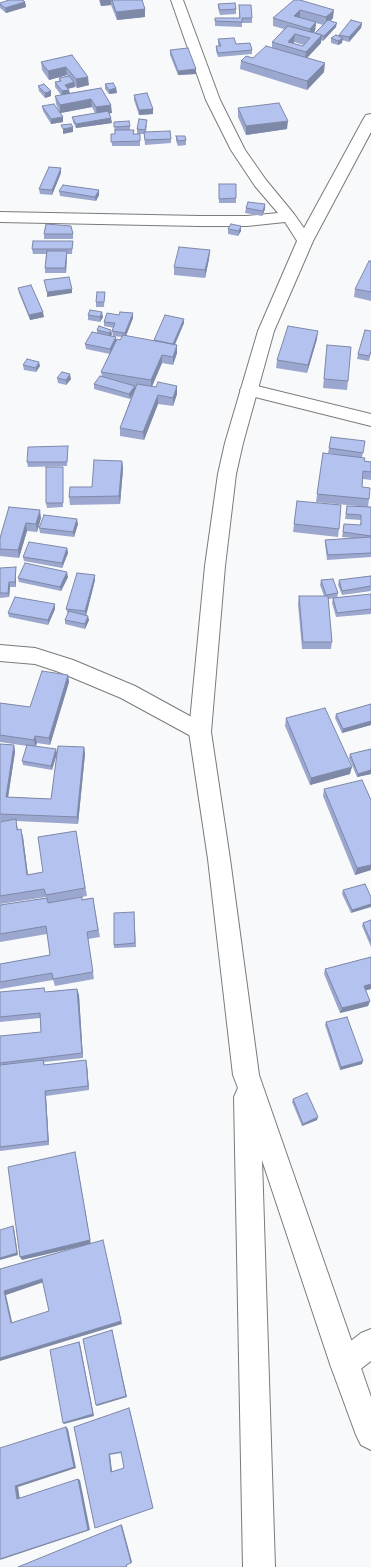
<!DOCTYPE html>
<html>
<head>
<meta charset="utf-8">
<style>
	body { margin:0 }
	canvas { display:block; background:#f8f9fa }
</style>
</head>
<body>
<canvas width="371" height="1567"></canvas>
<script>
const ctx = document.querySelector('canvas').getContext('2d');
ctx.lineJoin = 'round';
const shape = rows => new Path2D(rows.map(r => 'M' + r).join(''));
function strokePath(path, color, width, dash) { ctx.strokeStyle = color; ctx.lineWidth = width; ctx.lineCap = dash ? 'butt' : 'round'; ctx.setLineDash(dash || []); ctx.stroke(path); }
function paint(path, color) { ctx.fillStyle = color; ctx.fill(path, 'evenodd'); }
const minor = shape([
	[171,0,183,0,220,100,245,150,266,180,294,214,313,241,311,244,305,246,299,244,285,222,247,226,199,226,0,222,0,212,199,216,247,216,278,213,255,186,231,150,206,100,171,0],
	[249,384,371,414,371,426,243,394,240,390,243,386,249,384],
	[0,645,35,648,73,660,135,686,208,726,211,732,208,738,200,741,121,698,59,672,35,664,0,661,0,645],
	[371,1329,371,1361,354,1374,344,1378,334,1374,330,1364,334,1354,361,1333,371,1329]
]);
const secondary = shape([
	[371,114,371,132,313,241,274,331,243,443,236,474,225,566,211,732,230,859,259,1075,371,1397,371,1450,361,1445,356,1435,330,1364,262,1160,275,1567,243,1567,234,1097,238,1088,233,1075,208,859,189,732,205,566,218,474,225,443,258,331,297,241,364,118,366,115,371,114]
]);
const wall = shape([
	[99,0,145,0,142,0,145,17,117,20,111,5,101,6],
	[294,0,333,18,330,21,336,27,323,41,321,40,321,43,307,58,324,72,307,90,240,69,241,61,253,58,272,47,272,42,284,29,273,26,273,18],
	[316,23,323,25,315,33,313,33,315,31],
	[294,42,304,45,303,46,293,44],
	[25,2,26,7,6,13,0,8,0,3],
	[218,4,236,9,236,14,220,15,218,8],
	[239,5,252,18,252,23,242,23,242,27,215,26,215,18,239,18],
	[362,23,361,28,349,42,342,40,342,43,338,45,331,43,331,38,338,36,339,35],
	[218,39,236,44,252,50,252,54,218,57,216,51,216,46,219,46,218,44],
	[170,50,196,69,196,74,178,75,170,55],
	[72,55,89,85,77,88,74,85,75,87,68,89,70,93,101,88,112,113,109,113,112,123,76,128,73,122,72,117,95,113,92,107,61,113,63,117,63,122,51,124,43,111,42,106,60,113,56,104,55,96,61,95,55,87,55,82,59,81,59,78,68,76,67,75,49,80,42,70,41,62],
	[105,84,116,88,117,93,109,94,105,89],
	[38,86,51,96,45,98,39,91],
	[134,95,153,109,153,114,139,115,134,100],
	[238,108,287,129,246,135,238,117],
	[114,122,130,126,130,130,134,134,137,134,137,129,147,125,146,132,171,139,171,143,145,145,144,134,140,134,140,146,112,146,111,134,115,134],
	[176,136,186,140,186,145,178,146,176,141],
	[61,173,52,195,40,194,39,189],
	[219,184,236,198,236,203,219,203],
	[59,191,99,195,96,201,60,196],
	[265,204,265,209,262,216,245,213,246,208],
	[228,229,241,231,238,236,228,234],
	[44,234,73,234,73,239,44,239],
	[73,241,72,254,67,254,66,273,45,273,45,268,46,254,33,254,32,249],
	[210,250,209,259,205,278,174,275,174,267],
	[371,261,371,301,354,297,355,289],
	[18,288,44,317,30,320,19,293],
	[105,292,104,307,96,307,96,302],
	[88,315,103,317,100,322,88,320],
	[133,318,126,336,154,341,154,340,184,319,184,323,175,345,177,345,177,353,173,365,162,363,152,386,156,387,177,386,177,394,173,406,158,404,144,440,120,436,120,428,133,393,130,399,94,389,94,384,102,377,101,372,110,354,86,349,85,344,97,333,97,330,99,326,112,334,111,336,116,337,116,340,120,340,122,337,113,336,112,331,114,328,104,326,104,322],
	[371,331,371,353,369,361,357,359,358,354],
	[317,339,307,373,276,368,277,360],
	[327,345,348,381,347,390,323,388],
	[23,365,40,366,36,372,24,370],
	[57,378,71,379,66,385,58,383],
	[365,441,362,457,364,461,371,462,371,480,363,479,362,487,369,499,368,507,316,502,323,453,340,455,328,453,329,448],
	[68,451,67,466,28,467,27,462],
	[122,461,123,469,120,504,70,505,69,497,92,487],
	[63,467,63,507,47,508,46,503],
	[297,501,339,529,338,537,293,532],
	[347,506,371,507,371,557,327,560,325,544,325,540,353,538,342,537,344,524,360,525,361,520,345,519],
	[9,507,41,518,37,532,27,531,19,558,0,556,0,538],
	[78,524,74,537,40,533,39,528],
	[67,548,68,553,62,568,24,561,23,557],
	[0,568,16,572,16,587,10,587,9,597,0,598],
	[95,575,95,580,86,615,89,620,85,629,65,624,65,620,68,614,66,609],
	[371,576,371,591,342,595,338,585,339,580],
	[68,577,61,591,19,582,18,578],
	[321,580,338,593,337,598,328,599,332,642,331,649,302,649,298,604,299,596,324,596,320,585],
	[371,594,371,614,336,617,332,603,333,598],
	[55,609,48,625,9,617,8,613],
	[68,675,69,682,50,745,37,743,36,746,57,752,84,747,85,754,78,824,16,821,18,829,23,837,28,875,43,872,76,831,87,896,48,903,93,898,100,937,88,939,94,979,55,986,53,980,0,989,0,964,50,955,47,934,0,942,0,905,46,898,46,897,0,904,0,822,6,821,0,821,0,744,14,745,15,752,8,797,51,799,57,753,52,770,23,765,22,761,27,746,0,742,0,703,30,707],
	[371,704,371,725,342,733,335,718,336,714],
	[286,718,350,774,310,785,285,726],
	[371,749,371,774,357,777,349,758,350,754],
	[324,789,371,870,355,875,323,796],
	[365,884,351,913,342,894,343,890],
	[134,912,136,947,114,948,114,945],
	[371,920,371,947,362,926,363,923],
	[371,957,371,989,366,990,370,1001,368,1006,340,1013,324,974,325,969],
	[77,989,79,995,83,1058,44,1062,45,1065,86,1060,87,1065,89,1090,46,1096,49,1145,0,1151,0,1036,41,1032,40,1018,0,1022,0,992,45,992],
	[326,1022,362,1064,340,1070,325,1025],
	[293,1099,317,1120,302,1126,292,1102],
	[130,1410,153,1508,95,1528,74,1427],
	[122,1453,124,1468,112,1472,110,1455]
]);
const shadedWall = shape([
	[100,0,111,0,111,5,101,6],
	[25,2,26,7,6,13,5,8],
	[145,9,145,17,117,20,116,12],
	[300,10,300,18,294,16],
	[334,10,333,18,326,26,326,17],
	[316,22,315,31,309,37,310,29],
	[337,23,336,27,323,41,324,36],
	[362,23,361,28,349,42,349,37],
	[295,34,294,42,290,47,288,42],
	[322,35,321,43,305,60,306,52],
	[343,38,342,43,338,45,338,41],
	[325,63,324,72,307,90,307,81],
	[66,67,67,75,49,80,48,71],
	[196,69,196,74,178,75,178,71],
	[88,77,89,85,77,88,76,79],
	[74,82,75,87,66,89,65,85],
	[116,88,117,93,109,94,109,90],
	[69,90,70,95,62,96,62,91],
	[51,91,51,96,45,98,45,93],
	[91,99,92,107,60,113,60,105],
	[111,105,112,113,97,116,96,107],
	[153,109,153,114,139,115,139,110],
	[63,117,63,122,51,124,51,119],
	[111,118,112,123,76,128,76,124],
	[288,121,287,129,246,135,246,126],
	[73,127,73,132,63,134,63,129],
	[61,168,61,173,52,195,52,190],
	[99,190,99,195,96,201,95,197],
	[265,204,265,209,262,216,263,211],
	[241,226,241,231,238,236,239,231],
	[210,250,209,259,205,278,205,270],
	[67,251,67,256,66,273,65,268],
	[72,289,72,293,47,297,47,292],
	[43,312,44,317,30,320,29,315],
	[102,312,103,317,100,322,100,317],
	[133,313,133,318,125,338,125,333],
	[184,319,184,323,173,348,173,344],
	[111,330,112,334,109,338,109,333],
	[318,331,317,339,307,373,308,365],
	[116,337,116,342,110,354,110,349],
	[177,345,177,353,173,365,173,357],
	[162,355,162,363,151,389,151,380],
	[39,362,40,366,36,372,36,368],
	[70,374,71,379,66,385,66,380],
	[135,386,135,391,130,399,129,394],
	[177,386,177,394,173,406,173,398],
	[158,395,158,404,144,440,143,432],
	[122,461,123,469,120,504,119,496],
	[40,510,41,518,37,532,36,524],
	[77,519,78,524,74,537,73,532],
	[26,523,27,531,19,558,18,550],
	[67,548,68,553,62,568,62,563],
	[16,567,16,587,15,582],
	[67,572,68,577,61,591,60,587],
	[95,575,95,580,86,616,85,611],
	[9,582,10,587,9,597,8,593],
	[55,604,55,609,48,625,48,620],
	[88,616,89,620,85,629,85,624],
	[68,675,69,682,50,745,49,738],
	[371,721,371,725,342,733,343,729],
	[35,736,37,743,35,747,34,740],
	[14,745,15,752,7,804,6,797],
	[84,747,85,754,78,824,77,817],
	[56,749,57,753,52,770,51,766],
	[352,767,350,774,310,785,311,778],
	[371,770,371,774,357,777,358,774],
	[21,829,23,837,29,883,27,875],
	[371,865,371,870,355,875,357,868],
	[371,904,371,907,351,913,352,910],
	[371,984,371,989,362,991,364,986],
	[77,989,79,995,83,1058,82,1053],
	[370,1001,368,1006,340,1013,342,1008],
	[86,1060,87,1065,89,1090,88,1086],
	[363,1061,362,1064,340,1070,341,1067],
	[45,1091,46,1096,49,1145,48,1141],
	[318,1117,317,1120,302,1126,303,1124],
	[75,1152,91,1244,22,1260,20,1257],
	[13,1226,14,1228,18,1255,0,1260,0,1258],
	[104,1244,122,1324,0,1361,0,1358,121,1321],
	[42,1279,44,1282,6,1295,13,1326,11,1323,4,1291],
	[112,1330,127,1397,97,1406,96,1405],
	[79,1342,80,1344,94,1416,64,1424,63,1423],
	[66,1427,68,1429,76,1468,18,1487,20,1500,17,1499,15,1486],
	[109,1454,110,1455,112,1472,111,1472],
	[78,1479,80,1480,90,1530,0,1560],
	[121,1525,122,1525,132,1562,131,1563]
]);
const building = shape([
	[9,0,23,0,25,2,5,8,0,4,0,3,9,0],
	[112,0,142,0,145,9,116,12,112,0],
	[294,0,300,0,334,10,326,17,300,10,294,16,316,22,310,29,273,18,294,0],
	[235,3,236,9,220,10,218,4,235,3],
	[239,5,251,5,252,18,242,18,242,22,215,21,215,18,240,18,239,5],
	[328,20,337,23,324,36,315,33,328,20],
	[351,20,362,23,349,37,339,35,351,20],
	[288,26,322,35,306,52,272,42,288,26],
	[295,34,310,38,303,46,288,42,295,34],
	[336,35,343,38,338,41,331,38,336,35],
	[234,38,236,44,250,43,252,50,218,53,216,46,221,46,218,39,234,38],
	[266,46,325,63,307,81,241,61,246,56,253,58,266,46],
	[188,48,196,69,178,71,170,50,188,48],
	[72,55,88,77,76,79,66,67,48,71,41,62,72,55],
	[69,76,74,82,65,85,69,90,62,91,55,82,61,81,59,78,69,76],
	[113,83,116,88,109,90,105,84,113,83],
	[44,84,51,91,45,93,38,86,44,84],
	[101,88,111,105,96,107,91,99,60,105,55,96,101,88],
	[147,93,153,109,139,110,134,95,147,93],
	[279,103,288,121,246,126,238,108,279,103],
	[54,104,63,117,51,119,42,106,54,104],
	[108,111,111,118,76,124,72,117,108,111],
	[139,119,147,120,145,130,137,129,139,119],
	[129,121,130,126,114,127,114,122,129,121],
	[71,124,73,127,63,129,61,125,71,124],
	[115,130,134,130,133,134,140,134,140,141,111,142,111,134,115,134,115,130],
	[170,131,171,139,145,140,144,132,170,131],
	[176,136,185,136,186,140,178,141,176,136],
	[49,167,61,168,52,190,39,189,49,167],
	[219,184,236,184,236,198,219,199,219,184],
	[63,185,99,190,95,197,59,191,63,185],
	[248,202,265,204,263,211,246,208,248,202],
	[46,224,71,226,73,234,44,234,46,224],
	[231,224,241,226,239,231,228,229,231,224],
	[33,241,73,241,72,249,32,249,33,241],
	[179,247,210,250,205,270,174,267,179,247],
	[47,251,67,251,65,268,45,268,47,251],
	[369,261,371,261,371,292,355,289,369,261],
	[69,277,72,289,47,292,44,280,69,277],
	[31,285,43,312,29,315,18,288,31,285],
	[97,292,105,292,104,302,96,302,97,292],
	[90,310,102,312,100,317,88,315,90,310],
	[120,312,133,313,125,333,112,331,115,323,104,322,107,313,119,315,120,312],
	[165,315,184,319,173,344,154,340,165,315],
	[99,326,111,330,109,333,97,330,99,326],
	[288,326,318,331,308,365,277,360,288,326],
	[365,330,371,331,371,351,369,356,358,354,365,330],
	[92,332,116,337,110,349,85,344,92,332],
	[123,335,177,345,173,357,162,355,151,380,101,372,117,339,120,340,123,335],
	[327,345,351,347,348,381,324,379,327,345],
	[27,359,39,362,36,368,23,365,27,359],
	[62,372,70,374,66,380,57,378,62,372],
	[100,376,135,386,129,394,94,384,100,376],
	[158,382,177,386,173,398,158,395,143,432,120,428,137,384,156,387,158,382],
	[331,437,365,441,363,453,329,448,331,437],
	[68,446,67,462,27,462,28,447,68,446],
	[323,453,365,458,364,461,371,462,371,472,363,471,362,487,370,488,369,499,317,494,323,453],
	[94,460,122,461,119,496,69,497,70,487,92,487,94,460],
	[46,467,63,467,63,503,46,503,46,467],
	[297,501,341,505,339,529,294,524,297,501],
	[347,506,371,507,371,536,343,532,344,524,361,525,361,515,346,514,347,506],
	[9,507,40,510,36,524,26,523,18,550,0,549,0,538,9,507],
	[44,515,77,519,73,532,39,528,44,515],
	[371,537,371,553,328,555,325,540,371,537],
	[29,542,67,548,62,563,23,557,29,542],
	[25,563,67,572,60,587,18,578,25,563],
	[16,567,15,582,9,582,8,593,0,593,0,568,16,567],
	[77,573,95,575,85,611,66,609,77,573],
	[371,576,371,586,342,591,339,580,371,576],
	[333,579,338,593,326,595,321,580,333,579],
	[371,594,371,609,337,613,333,598,371,594],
	[299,596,328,596,332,642,303,642,299,596],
	[15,597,55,604,48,620,8,613,15,597],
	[69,611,88,616,85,624,65,620,69,611],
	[42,671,68,675,49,738,35,736,34,740,0,735,0,703,30,707,42,671],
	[371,704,371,721,343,729,336,714,371,704],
	[325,708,352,767,311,778,286,718,325,708],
	[0,744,14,745,6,797,51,799,58,746,84,747,77,817,0,814,0,744],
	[27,745,56,749,51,766,22,761,27,745],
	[371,749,371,770,358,774,350,754,371,749],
	[362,780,371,800,371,865,357,868,324,789,362,780],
	[16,819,17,830,21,829,27,875,43,872,38,837,76,831,85,888,46,895,44,889,0,896,0,822,16,819],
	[365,884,371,897,371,904,352,910,343,890,365,884],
	[82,897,82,900,93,898,98,930,87,932,93,972,53,979,52,973,0,982,0,964,50,955,46,926,0,934,0,905,47,898,48,903,82,897],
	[134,912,135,943,114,945,114,913,134,912],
	[371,920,371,942,363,923,371,920],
	[371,957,371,984,364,986,370,1001,342,1008,325,969,371,957],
	[44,988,45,992,77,989,82,1053,0,1063,0,1036,41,1032,40,1013,0,1017,0,992,44,988],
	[347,1017,363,1061,341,1067,326,1022,347,1017],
	[43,1060,44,1065,86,1060,88,1086,45,1091,48,1141,0,1147,0,1065,43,1060],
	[307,1093,318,1117,303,1124,293,1099,307,1093],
	[75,1152,90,1240,20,1257,8,1167,75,1152],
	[13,1226,17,1253,0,1258,0,1230,13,1226],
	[103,1240,121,1321,0,1358,0,1269,103,1240],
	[42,1279,49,1311,11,1323,4,1291,42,1279],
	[112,1330,126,1396,96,1405,83,1339,112,1330],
	[79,1342,93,1414,63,1423,50,1350,79,1342],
	[129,1408,153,1508,95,1528,74,1427,129,1408],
	[121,1452,124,1468,111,1472,109,1454,121,1452],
	[66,1427,74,1467,15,1486,17,1499,78,1479,88,1530,0,1559,0,1448,66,1427],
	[121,1525,131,1563,126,1565,127,1567,18,1567,121,1525]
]);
strokePath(minor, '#7a7b7c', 2);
strokePath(secondary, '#7a7b7c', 2);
paint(minor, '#fff');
paint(secondary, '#fff');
paint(wall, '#9ba7ce');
paint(shadedWall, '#7e88a7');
paint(building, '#b4c2ef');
strokePath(building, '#7e88a7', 1);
</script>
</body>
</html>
